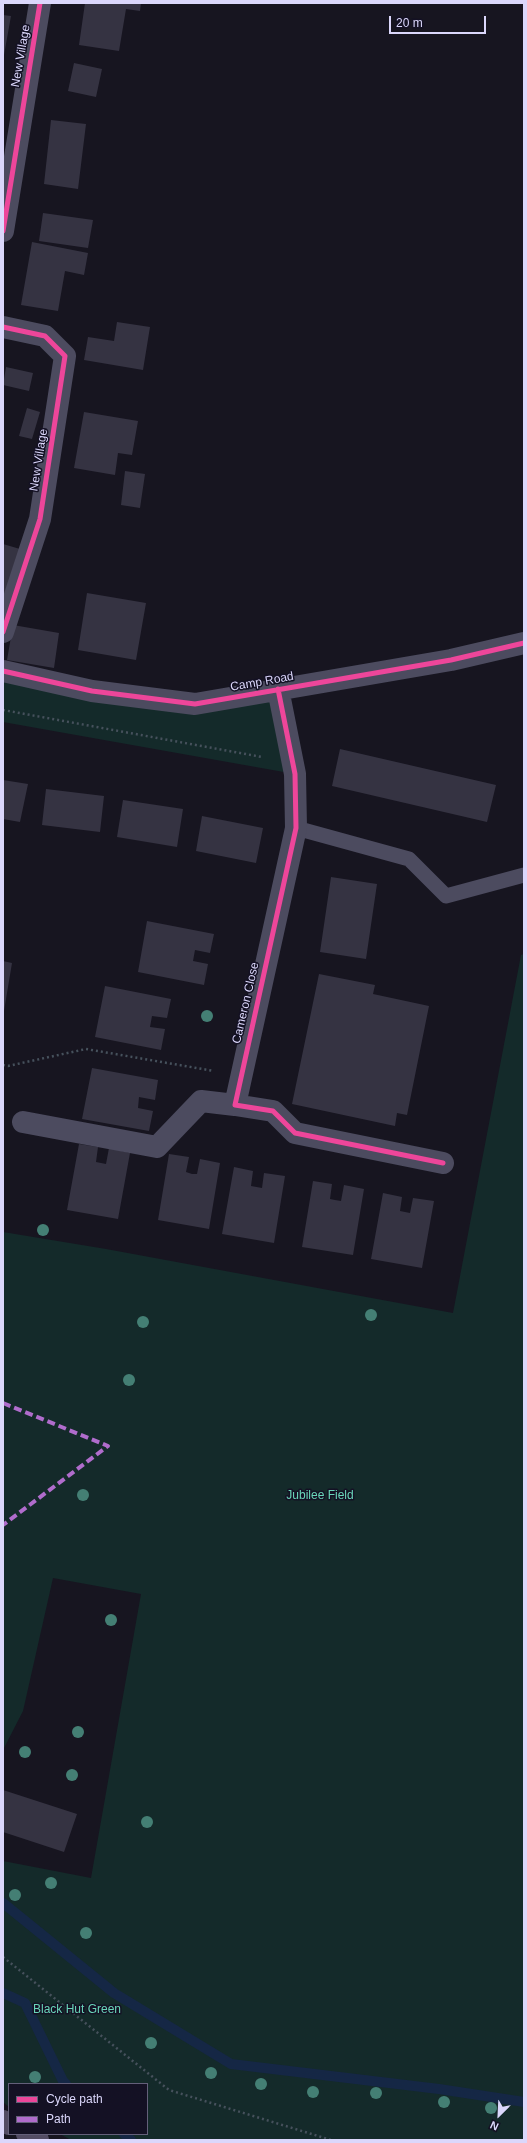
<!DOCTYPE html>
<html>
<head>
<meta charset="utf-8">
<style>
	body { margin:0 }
	#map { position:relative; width:527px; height:2143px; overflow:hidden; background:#171520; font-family:Arial,sans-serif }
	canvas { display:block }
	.frame { position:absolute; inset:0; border:4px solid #dbd7fb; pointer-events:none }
	.legend { position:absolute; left:8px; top:2083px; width:140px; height:52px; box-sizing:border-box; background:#141124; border:1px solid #64607a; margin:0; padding:5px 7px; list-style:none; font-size:12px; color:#dbd7fb }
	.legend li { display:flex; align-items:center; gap:8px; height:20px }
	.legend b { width:20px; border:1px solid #64607a }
	.north { position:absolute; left:479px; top:2095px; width:40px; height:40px; -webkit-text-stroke:3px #141124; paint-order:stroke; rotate:204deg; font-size:11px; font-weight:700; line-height:16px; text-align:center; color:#dbd7fb }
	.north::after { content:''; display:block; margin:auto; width:14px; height:18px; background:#dbd7fb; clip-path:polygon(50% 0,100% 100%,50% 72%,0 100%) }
	.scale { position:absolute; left:389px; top:16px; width:97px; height:18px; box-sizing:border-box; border:2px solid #dbd7fb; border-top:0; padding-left:5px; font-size:12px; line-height:14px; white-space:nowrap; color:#dbd7fb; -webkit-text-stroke:3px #141124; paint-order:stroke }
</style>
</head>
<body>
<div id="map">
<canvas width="527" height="2143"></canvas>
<div class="frame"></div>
<ul class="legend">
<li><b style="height:5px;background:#ed469a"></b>Cycle path</li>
<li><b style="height:5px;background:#b06ccc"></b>Path</li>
</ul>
<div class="north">N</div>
<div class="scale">20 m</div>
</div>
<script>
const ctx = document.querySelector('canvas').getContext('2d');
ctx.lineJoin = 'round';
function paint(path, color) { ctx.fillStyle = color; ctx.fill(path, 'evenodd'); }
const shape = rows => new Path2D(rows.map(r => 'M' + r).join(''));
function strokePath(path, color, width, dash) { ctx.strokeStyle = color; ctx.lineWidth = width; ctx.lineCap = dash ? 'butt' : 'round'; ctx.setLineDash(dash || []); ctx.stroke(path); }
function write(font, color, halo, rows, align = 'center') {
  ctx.font = font + ' Arial,sans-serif'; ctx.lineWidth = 3; ctx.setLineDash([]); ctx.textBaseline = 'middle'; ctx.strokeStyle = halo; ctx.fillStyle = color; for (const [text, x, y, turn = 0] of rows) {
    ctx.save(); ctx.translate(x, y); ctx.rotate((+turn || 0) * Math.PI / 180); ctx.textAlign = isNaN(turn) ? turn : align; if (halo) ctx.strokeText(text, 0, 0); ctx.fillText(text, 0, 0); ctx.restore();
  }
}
const green = shape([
	[3,671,195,704,278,689,295,774,3,722],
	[524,954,524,2140,71,2140,60,2134,147,2134,147,2084,9,2084,9,2107,3,2102,3,1861,91,1878,141,1594,53,1578,23,1711,3,1750,3,1232,106,1249,453,1313,521,955]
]);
const stream = shape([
	[3,1903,114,1993,231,2064,439,2089,524,2102],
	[3,1993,25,2003,63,2081,66,2084],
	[124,2134,131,2140]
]);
const building = shape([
	[85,3,141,3,140,11,126,9,119,51,79,45],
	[3,15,11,16,4,55,3,55],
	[74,63,102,69,96,97,68,91],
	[51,120,86,124,78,189,44,184],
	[43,213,93,220,88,248,39,241],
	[32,242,88,253,84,275,65,271,58,311,21,305],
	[117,322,150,327,143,370,84,360,88,337,114,341],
	[6,367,33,373,29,391,3,385],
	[27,408,40,412,32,439,19,436],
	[84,412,138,421,132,455,118,453,115,475,74,468],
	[125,471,145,474,140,508,121,505],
	[3,544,20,549,3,598],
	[87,593,146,603,136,660,78,650],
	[13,625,59,633,54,668,7,660],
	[340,749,496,785,487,822,332,786],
	[3,780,28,784,20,822,3,819],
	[46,789,104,796,100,832,42,825],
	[123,800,183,809,177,847,117,837],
	[202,816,263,828,256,863,196,851],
	[331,877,377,884,366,959,320,952],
	[147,921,214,934,210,953,195,950,193,961,208,964,204,985,138,972],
	[3,961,12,963,4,1011,3,1011],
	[319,974,375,985,373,994,429,1006,407,1115,397,1113,395,1126,292,1104],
	[105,986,171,999,167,1018,152,1016,150,1027,165,1029,161,1050,95,1037],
	[92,1068,158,1080,155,1100,139,1097,138,1108,153,1111,149,1131,82,1119],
	[79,1144,98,1147,96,1162,106,1164,109,1148,130,1153,118,1219,67,1210],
	[169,1154,189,1157,186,1172,192,1174,197,1174,200,1159,220,1163,209,1229,158,1220],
	[234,1167,253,1171,251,1186,262,1188,264,1173,285,1176,274,1243,222,1234],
	[313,1181,332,1184,330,1199,335,1200,341,1201,344,1185,364,1189,353,1255,302,1247],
	[383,1193,402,1197,400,1211,410,1213,413,1198,434,1201,422,1268,371,1259],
	[3,1790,77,1814,64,1852,3,1832]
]);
const path = shape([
	[3,710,262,757],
	[3,1065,8,1066,86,1049,214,1071],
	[3,1957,169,2090,331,2140]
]);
const lane = shape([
	[296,828,409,859,446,896,524,875]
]);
const street = shape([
	[3,231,40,3],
	[3,327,45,336,65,356,40,519,3,632],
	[3,671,92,691,195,704,451,660,524,643],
	[278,689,295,774,296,828,235,1105,273,1111,295,1133,443,1163],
	[23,1122,157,1147,201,1101,235,1105]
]);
const primary = shape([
	[3,2121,9,2124],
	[27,2134,38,2140]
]);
const quiet = shape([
	[3,1403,108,1446,3,1525]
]);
const cycleway = shape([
	[3,231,40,3],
	[3,327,45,336,65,356,40,519,3,632],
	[3,671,92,691,195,704,451,660,524,643],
	[278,689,295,774,296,828,235,1105,273,1111,295,1133,443,1163]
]);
const trees = [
	[207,1016],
	[43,1230],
	[371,1315],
	[143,1322],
	[129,1380],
	[83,1495],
	[111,1620],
	[78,1732],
	[25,1752],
	[72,1775],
	[147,1822],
	[51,1883],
	[15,1895],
	[86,1933],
	[151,2043],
	[211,2073],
	[35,2077],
	[261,2084],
	[313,2092],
	[376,2093],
	[444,2102],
	[491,2108]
];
const streetNames = [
	["New Village",21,56,-80],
	["New Village",39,460,-81],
	["Camp Road",262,682,-10],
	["Cameron Close",246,1003,-77]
];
const parkNames = [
	["Jubilee Field",320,1496],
	["Black Hut Green",77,2010]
];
paint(green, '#142a2a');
strokePath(stream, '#152745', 10);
paint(building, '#353342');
strokePath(path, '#46515c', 2.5, [2, 3]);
strokePath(lane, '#4c4b5f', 15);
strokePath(street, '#4c4b5f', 22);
strokePath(primary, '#534c64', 22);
strokePath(quiet, '#b06ccc', 4, [8, 4]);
strokePath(cycleway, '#ed469a', 5);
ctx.fillStyle = '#447f74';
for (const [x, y] of trees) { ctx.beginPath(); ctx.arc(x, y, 6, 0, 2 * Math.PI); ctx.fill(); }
write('12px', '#dbd7fb', '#141124', streetNames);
write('12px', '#69d5b9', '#141124', parkNames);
</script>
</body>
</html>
